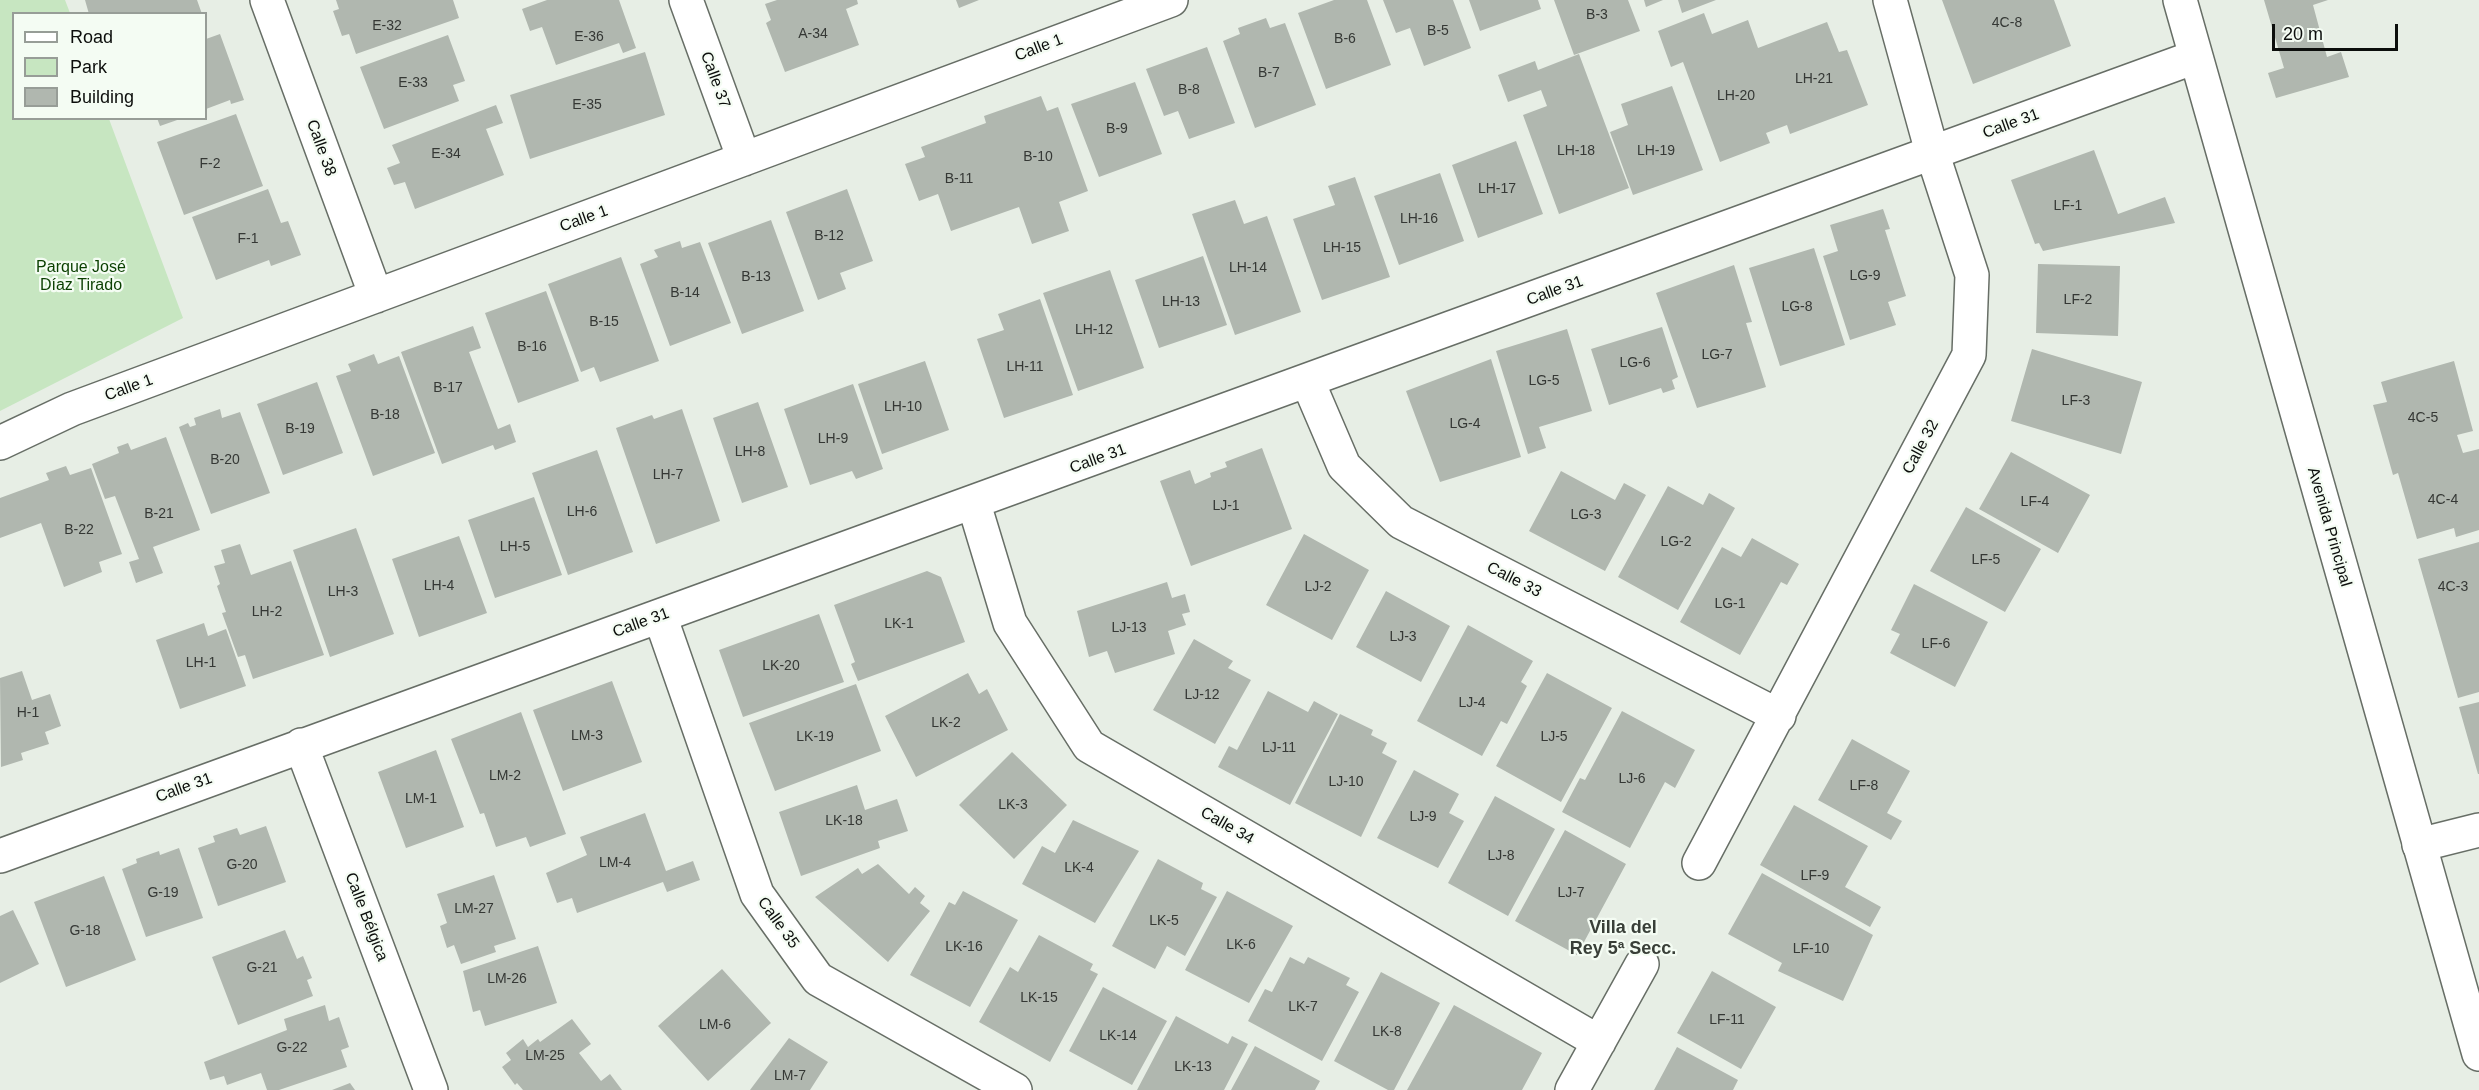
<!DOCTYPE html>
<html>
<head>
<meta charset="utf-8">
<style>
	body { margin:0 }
	#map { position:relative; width:2479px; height:1090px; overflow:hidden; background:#e7eee5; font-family:Arial,sans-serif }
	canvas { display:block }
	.legend { position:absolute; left:12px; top:12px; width:195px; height:108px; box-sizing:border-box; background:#f4fcf3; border:2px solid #979d97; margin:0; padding:8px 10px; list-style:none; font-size:18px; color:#0c0e0c }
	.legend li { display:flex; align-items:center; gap:12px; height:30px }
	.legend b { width:30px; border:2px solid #979d97 }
	.scale { position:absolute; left:2272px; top:24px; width:126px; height:27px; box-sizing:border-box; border:3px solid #0c0e0c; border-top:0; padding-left:8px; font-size:18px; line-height:21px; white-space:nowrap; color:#0c0e0c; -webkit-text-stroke:4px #f4fcf3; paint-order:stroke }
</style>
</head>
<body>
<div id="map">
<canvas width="2479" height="1090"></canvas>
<ul class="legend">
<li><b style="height:8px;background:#fff"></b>Road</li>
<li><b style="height:16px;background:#c7e6c1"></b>Park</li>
<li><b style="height:16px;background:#b0b7af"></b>Building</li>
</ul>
<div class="scale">20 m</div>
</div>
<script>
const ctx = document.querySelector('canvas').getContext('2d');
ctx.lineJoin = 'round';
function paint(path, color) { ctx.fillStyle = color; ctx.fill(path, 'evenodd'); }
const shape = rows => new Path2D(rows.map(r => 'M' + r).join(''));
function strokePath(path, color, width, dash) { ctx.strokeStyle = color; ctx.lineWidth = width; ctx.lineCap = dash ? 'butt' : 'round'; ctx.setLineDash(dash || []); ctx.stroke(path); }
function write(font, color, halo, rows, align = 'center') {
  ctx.font = font + ' Arial,sans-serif'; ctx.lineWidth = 4.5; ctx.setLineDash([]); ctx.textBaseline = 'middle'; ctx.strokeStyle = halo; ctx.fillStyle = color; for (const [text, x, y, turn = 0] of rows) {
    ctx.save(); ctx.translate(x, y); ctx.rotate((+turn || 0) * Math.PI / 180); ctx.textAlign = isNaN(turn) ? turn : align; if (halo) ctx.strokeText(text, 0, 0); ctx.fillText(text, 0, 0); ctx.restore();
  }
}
const green = shape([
	[0,0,65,0,70,13,14,14,14,118,109,119,183,318,0,411]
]);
const building = shape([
	[85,0,197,0,202,14,89,14],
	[336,0,453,0,459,18,356,54,349,34,342,36,333,11,339,9],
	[547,0,619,0,636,48,623,53,619,43,556,65,542,27,530,31,522,9],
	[777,0,857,0,858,4,846,9,859,45,785,72,766,23,771,20,765,4],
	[956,0,979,0,959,8],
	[1334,0,1367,0,1391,65,1326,89,1298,13],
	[1383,0,1453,0,1471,48,1424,66,1410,28,1396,33],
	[1469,0,1538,0,1541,9,1480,31],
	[1554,0,1628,0,1640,31,1574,55],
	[1644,0,1663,0,1646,7],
	[1678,0,1716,0,1682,13],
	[1942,0,2054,0,2071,46,1973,84],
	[2264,0,2328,0,2313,5,2327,57,2341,52,2349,77,2276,98,2268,73,2284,68],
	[1704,13,1712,34,1748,20,1758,48,1827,22,1839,52,1847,50,1868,105,1790,134,1787,125,1766,133,1770,143,1720,162,1683,62,1671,67,1658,31],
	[1266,18,1270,28,1285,23,1316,105,1255,128,1223,41,1240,34,1238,28],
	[220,34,244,100,231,104,230,100,206,109,206,39],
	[448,35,465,81,453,85,459,101,384,129,360,67],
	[1207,47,1235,123,1189,139,1178,111,1164,116,1146,69],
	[645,52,665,115,530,159,510,95],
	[1579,54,1629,188,1559,214,1523,115,1547,106,1541,90,1508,102,1498,75,1535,61,1538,70],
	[1135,82,1162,154,1099,177,1071,104],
	[1672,86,1703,170,1633,195,1610,132,1628,125,1621,104],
	[1041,96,1047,111,1058,107,1088,191,1059,202,1069,231,1032,244,1019,207,951,231,938,194,919,201,905,164,925,157,921,147,986,123,984,116],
	[496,105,503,123,486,129,504,175,415,209,405,182,394,185,387,168,400,163,392,145],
	[236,114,263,186,184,215,157,142],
	[157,118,180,118,180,119,160,126],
	[1516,141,1543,214,1478,238,1452,165],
	[2094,150,2118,214,2165,197,2175,223,2043,251,2039,243,2035,244,2011,180],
	[1440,173,1464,241,1399,265,1374,196],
	[1355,177,1390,277,1322,300,1293,219,1335,205,1328,186],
	[268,189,281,223,288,221,301,255,271,266,269,260,216,280,192,217],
	[847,189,873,261,840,273,846,289,818,300,786,212],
	[1235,200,1244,224,1267,216,1301,312,1235,335,1192,214],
	[1883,209,1890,229,1885,230,1906,296,1888,302,1896,325,1850,340,1823,256,1838,251,1830,225],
	[771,220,804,311,742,334,708,243],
	[680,241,682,248,700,242,731,323,670,346,640,264,658,257,654,250],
	[1814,248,1845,345,1780,366,1749,268],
	[1203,256,1227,325,1159,348,1135,280],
	[621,257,659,361,600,382,594,367,581,372,548,284],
	[2038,264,2120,266,2118,336,2036,333],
	[1734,265,1752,322,1746,323,1766,387,1697,408,1656,293],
	[1110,270,1144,368,1078,391,1043,293],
	[546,291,579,381,518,403,485,313],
	[1040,299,1073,395,1004,418,977,339,1004,330,998,314],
	[473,326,481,348,469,352,498,429,510,424,516,442,495,450,493,445,442,464,401,352],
	[1662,327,1678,377,1672,380,1675,389,1663,393,1661,388,1609,405,1591,349],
	[1567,329,1592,411,1539,427,1546,448,1528,454,1496,351],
	[2032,349,2142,382,2121,454,2011,421],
	[374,354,378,364,399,356,435,453,373,476,336,376,351,371,348,364],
	[1491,359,1521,457,1440,482,1406,391],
	[925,361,949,430,882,454,858,384],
	[2454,361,2473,431,2457,435,2463,453,2479,449,2479,530,2456,537,2454,528,2417,539,2398,473,2393,475,2373,405,2387,402,2381,382],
	[317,382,343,453,283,475,257,404],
	[853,384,883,469,856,479,852,471,810,485,784,409],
	[758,402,788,487,742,503,713,418],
	[220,409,222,418,240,412,270,493,211,514,179,427,188,423,190,427,196,425,194,418],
	[682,409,720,521,656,544,616,428,652,415,654,419],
	[166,437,200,530,153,547,163,573,136,583,129,562,139,559,115,496,105,499,92,464,119,453,117,447,128,443,131,450],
	[1262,448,1292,529,1191,566,1160,481,1190,470,1195,484,1211,477,1210,473,1227,467,1225,462],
	[597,450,633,552,568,575,532,473],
	[2011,452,2090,495,2058,553,1979,509],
	[66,466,70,475,91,468,122,554,99,562,102,572,64,587,41,523,0,538,0,498,49,480,46,473],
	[1561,471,1615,500,1624,483,1646,495,1605,571,1529,531],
	[1668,486,1703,505,1709,493,1735,508,1678,610,1618,577],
	[534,497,562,575,495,598,468,520],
	[1966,507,2041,549,2005,612,1930,571],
	[356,528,394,634,330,657,293,550],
	[1304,534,1369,570,1332,640,1266,605],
	[459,536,487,613,419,637,392,559],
	[1752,538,1799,564,1787,585,1781,582,1740,655,1680,622,1722,547,1741,557],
	[2479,542,2479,692,2458,698,2418,559],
	[240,544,251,575,291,561,324,655,253,679,245,655,238,657,222,613,226,612,217,586,220,584,214,566,225,563,221,550],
	[927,571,941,577,965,642,858,681,851,664,855,662,834,605],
	[1167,582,1172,598,1185,594,1190,612,1182,614,1186,625,1168,631,1175,654,1115,673,1107,651,1089,657,1077,611],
	[1914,584,1988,622,1955,687,1890,653,1900,634,1891,630],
	[1386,591,1450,626,1421,682,1356,647],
	[819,614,844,682,743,717,719,650],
	[204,623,208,636,226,629,246,686,180,709,156,640],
	[1468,625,1533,661,1521,682,1527,686,1507,724,1501,721,1482,756,1417,721],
	[1194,639,1233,661,1228,668,1251,680,1215,744,1153,710],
	[22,671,32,700,50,694,61,726,45,732,49,744,21,753,23,760,1,767,0,678],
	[968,673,979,694,987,689,1008,730,916,777,885,716],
	[1547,673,1612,708,1561,802,1496,766],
	[612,681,642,762,563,791,533,710],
	[856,684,881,751,775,791,749,723],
	[1268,691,1308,712,1314,701,1338,714,1290,805,1218,767,1229,746,1237,750],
	[2479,702,2479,774,2478,774,2459,707],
	[1622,711,1695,750,1675,788,1665,782,1630,848,1562,812,1580,778,1585,780],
	[521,712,566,834,530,847,526,837,496,847,484,813,480,814,451,739],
	[1340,714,1373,730,1371,735,1387,743,1382,753,1397,761,1361,837,1295,803],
	[1852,739,1910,771,1887,813,1902,821,1891,840,1818,800],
	[436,750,464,827,406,848,378,772],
	[1012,752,1067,805,1014,859,959,805],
	[1414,770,1459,794,1449,813,1464,821,1438,868,1377,838],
	[857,785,865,810,897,799,908,831,878,841,880,848,801,876,779,812],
	[1495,796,1555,829,1508,916,1448,883],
	[1794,805,1868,846,1845,887,1881,907,1870,927,1760,865],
	[645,813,666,871,693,861,700,880,667,892,663,882,577,913,572,898,557,903,546,873,587,855,580,837],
	[1073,820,1139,851,1095,923,1022,884,1042,846,1055,853],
	[266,826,286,882,218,906,198,848,215,842,213,836,237,828,240,835],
	[1565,830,1626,864,1577,955,1515,921],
	[179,848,203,918,146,937,122,869,137,863,136,859,159,851,160,855],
	[1158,859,1203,883,1201,889,1217,897,1185,956,1167,946,1155,969,1112,946],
	[878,864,909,894,915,887,925,896,920,903,930,911,888,962,815,897,858,868,862,874],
	[1762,873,1873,935,1843,1001,1778,971,1782,963,1728,934],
	[494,875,516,939,494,946,496,952,461,964,454,945,447,948,440,926,447,923,437,894],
	[104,876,136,960,66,987,34,902],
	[963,891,1018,920,970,1007,910,975,949,902,955,905],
	[1227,891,1293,926,1249,1003,1185,970],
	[13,910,39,964,0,983,0,916],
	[285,930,297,959,303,956,312,978,307,980,313,996,238,1025,212,957],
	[1039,935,1093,964,1090,970,1098,974,1050,1062,979,1022,1010,967,1018,972],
	[538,946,557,1003,485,1026,480,1010,473,1012,463,971],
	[1290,957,1304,964,1308,957,1350,978,1346,985,1359,992,1322,1061,1248,1021,1265,989,1272,992],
	[722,969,771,1023,708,1081,658,1026],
	[1712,971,1776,1007,1741,1069,1677,1033],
	[1381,972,1440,1003,1394,1090,1388,1090,1334,1061],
	[1103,987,1167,1021,1132,1085,1069,1051],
	[325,1005,329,1021,339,1017,349,1047,341,1050,347,1067,279,1090,267,1090,261,1073,227,1085,224,1076,210,1080,204,1062,287,1030,284,1019],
	[1454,1005,1542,1053,1522,1090,1407,1090],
	[1176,1016,1228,1044,1232,1036,1248,1044,1224,1090,1137,1090],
	[572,1019,591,1044,579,1053,601,1081,610,1074,622,1090,523,1090,517,1083,515,1085,502,1067,511,1060,506,1053,523,1039,528,1047,538,1039,540,1042],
	[789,1038,828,1062,810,1090,750,1090],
	[1255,1046,1320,1081,1315,1090,1231,1090],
	[1677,1047,1738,1080,1733,1090,1654,1090],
	[350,1083,355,1090,332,1090]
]);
const minor = shape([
	[267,0,376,296],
	[686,0,744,159],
	[1308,382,1344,466,1401,522,1779,716],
	[0,443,72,409,1171,0],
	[974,504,1010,623,1089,746,1599,1042],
	[660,616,757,894,818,979,1015,1090],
	[301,745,431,1090],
	[2419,845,2479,830],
	[0,856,2195,57],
	[1699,863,1969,355,1972,275,1932,152,1890,0],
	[1572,1090,1642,964]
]);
const tertiary = shape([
	[2180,0,2479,1054]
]);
const numberNames = [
	["B-3",1597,15],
	["4C-8",2007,23],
	["E-32",387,26],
	["B-5",1438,31],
	["A-34",813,34],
	["E-36",589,37],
	["B-6",1345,39],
	["B-7",1269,73],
	["LH-21",1814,79],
	["E-33",413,83],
	["B-8",1189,90],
	["LH-20",1736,96],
	["E-35",587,105],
	["B-9",1117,129],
	["LH-18",1576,151],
	["LH-19",1656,151],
	["E-34",446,154],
	["B-10",1038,157],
	["F-2",210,164],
	["B-11",959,179],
	["LH-17",1497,189],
	["LF-1",2068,206],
	["LH-16",1419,219],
	["B-12",829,236],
	["F-1",248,239],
	["LH-15",1342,248],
	["LH-14",1248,268],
	["LG-9",1865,276],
	["B-13",756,277],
	["B-14",685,293],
	["LF-2",2078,300],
	["LH-13",1181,302],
	["LG-8",1797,307],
	["B-15",604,322],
	["LH-12",1094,330],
	["B-16",532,347],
	["LG-7",1717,355],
	["LG-6",1635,363],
	["LH-11",1025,367],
	["LG-5",1544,381],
	["B-17",448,388],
	["LF-3",2076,401],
	["LH-10",903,407],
	["B-18",385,415],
	["4C-5",2423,418],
	["LG-4",1465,424],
	["B-19",300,429],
	["LH-9",833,439],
	["LH-8",750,452],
	["B-20",225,460],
	["LH-7",668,475],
	["4C-4",2443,500],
	["LF-4",2035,502],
	["LJ-1",1226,506],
	["LH-6",582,512],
	["B-21",159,514],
	["LG-3",1586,515],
	["B-22",79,530],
	["LG-2",1676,542],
	["LH-5",515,547],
	["LF-5",1986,560],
	["LH-4",439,586],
	["LJ-2",1318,587],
	["4C-3",2453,587],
	["LH-3",343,592],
	["LG-1",1730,604],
	["LH-2",267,612],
	["LK-1",899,624],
	["LJ-13",1129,628],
	["LJ-3",1403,637],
	["LF-6",1936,644],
	["LH-1",201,663],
	["LK-20",781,666],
	["LJ-12",1202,695],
	["LJ-4",1472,703],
	["H-1",28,713],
	["LK-2",946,723],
	["LM-3",587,736],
	["LK-19",815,737],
	["LJ-5",1554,737],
	["LJ-11",1279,748],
	["LM-2",505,776],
	["LJ-6",1632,779],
	["LJ-10",1346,782],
	["LF-8",1864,786],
	["LM-1",421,799],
	["LK-3",1013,805],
	["LJ-9",1423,817],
	["LK-18",844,821],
	["LJ-8",1501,856],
	["LM-4",615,863],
	["G-20",242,865],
	["LK-4",1079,868],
	["LF-9",1815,876],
	["G-19",163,893],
	["LJ-7",1571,893],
	["LM-27",474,909],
	["LK-5",1164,921],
	["G-18",85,931],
	["LK-6",1241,945],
	["LK-16",964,947],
	["LF-10",1811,949],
	["G-21",262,968],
	["LM-26",507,979],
	["LK-15",1039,998],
	["LK-7",1303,1007],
	["LF-11",1727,1020],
	["LM-6",715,1025],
	["LK-8",1387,1032],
	["LK-14",1118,1036],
	["G-22",292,1048],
	["LM-25",545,1056],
	["LK-13",1193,1067],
	["LM-7",790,1076]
];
const streetNames = [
	["Calle 1",1039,48,-21],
	["Calle 37",715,80,70],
	["Calle 31",2011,124,-20],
	["Calle 38",321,148,70],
	["Calle 1",584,219,-20],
	["Calle 31",1555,291,-20],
	["Calle 1",129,388,-20],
	["Calle 32",1921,447,-62],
	["Calle 31",1098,459,-20],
	["Avenida Principal",2329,527,74],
	["Calle 33",1514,580,27],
	["Calle 31",641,623,-20],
	["Calle 31",184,788,-20],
	["Calle 34",1227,826,30],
	["Calle Bélgica",366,917,69],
	["Calle 35",778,923,54]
];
const parkNames = [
	["Parque José",81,268],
	["Díaz Tirado",81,286]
];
const neighbourhoodNames = [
	["Villa del",1623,928],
	["Rey 5ª Secc.",1623,949]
];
paint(green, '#c7e6c1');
paint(building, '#b0b7af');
strokePath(minor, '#676e66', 36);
strokePath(tertiary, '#676e66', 36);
strokePath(minor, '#fff', 33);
strokePath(tertiary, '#fff', 33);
write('14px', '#353835', null, numberNames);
write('16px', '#0c0e0c', '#f4fcf3', streetNames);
write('16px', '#0a3f00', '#f4fcf3', parkNames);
write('bold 18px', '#393f38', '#f4fcf3', neighbourhoodNames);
</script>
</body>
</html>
